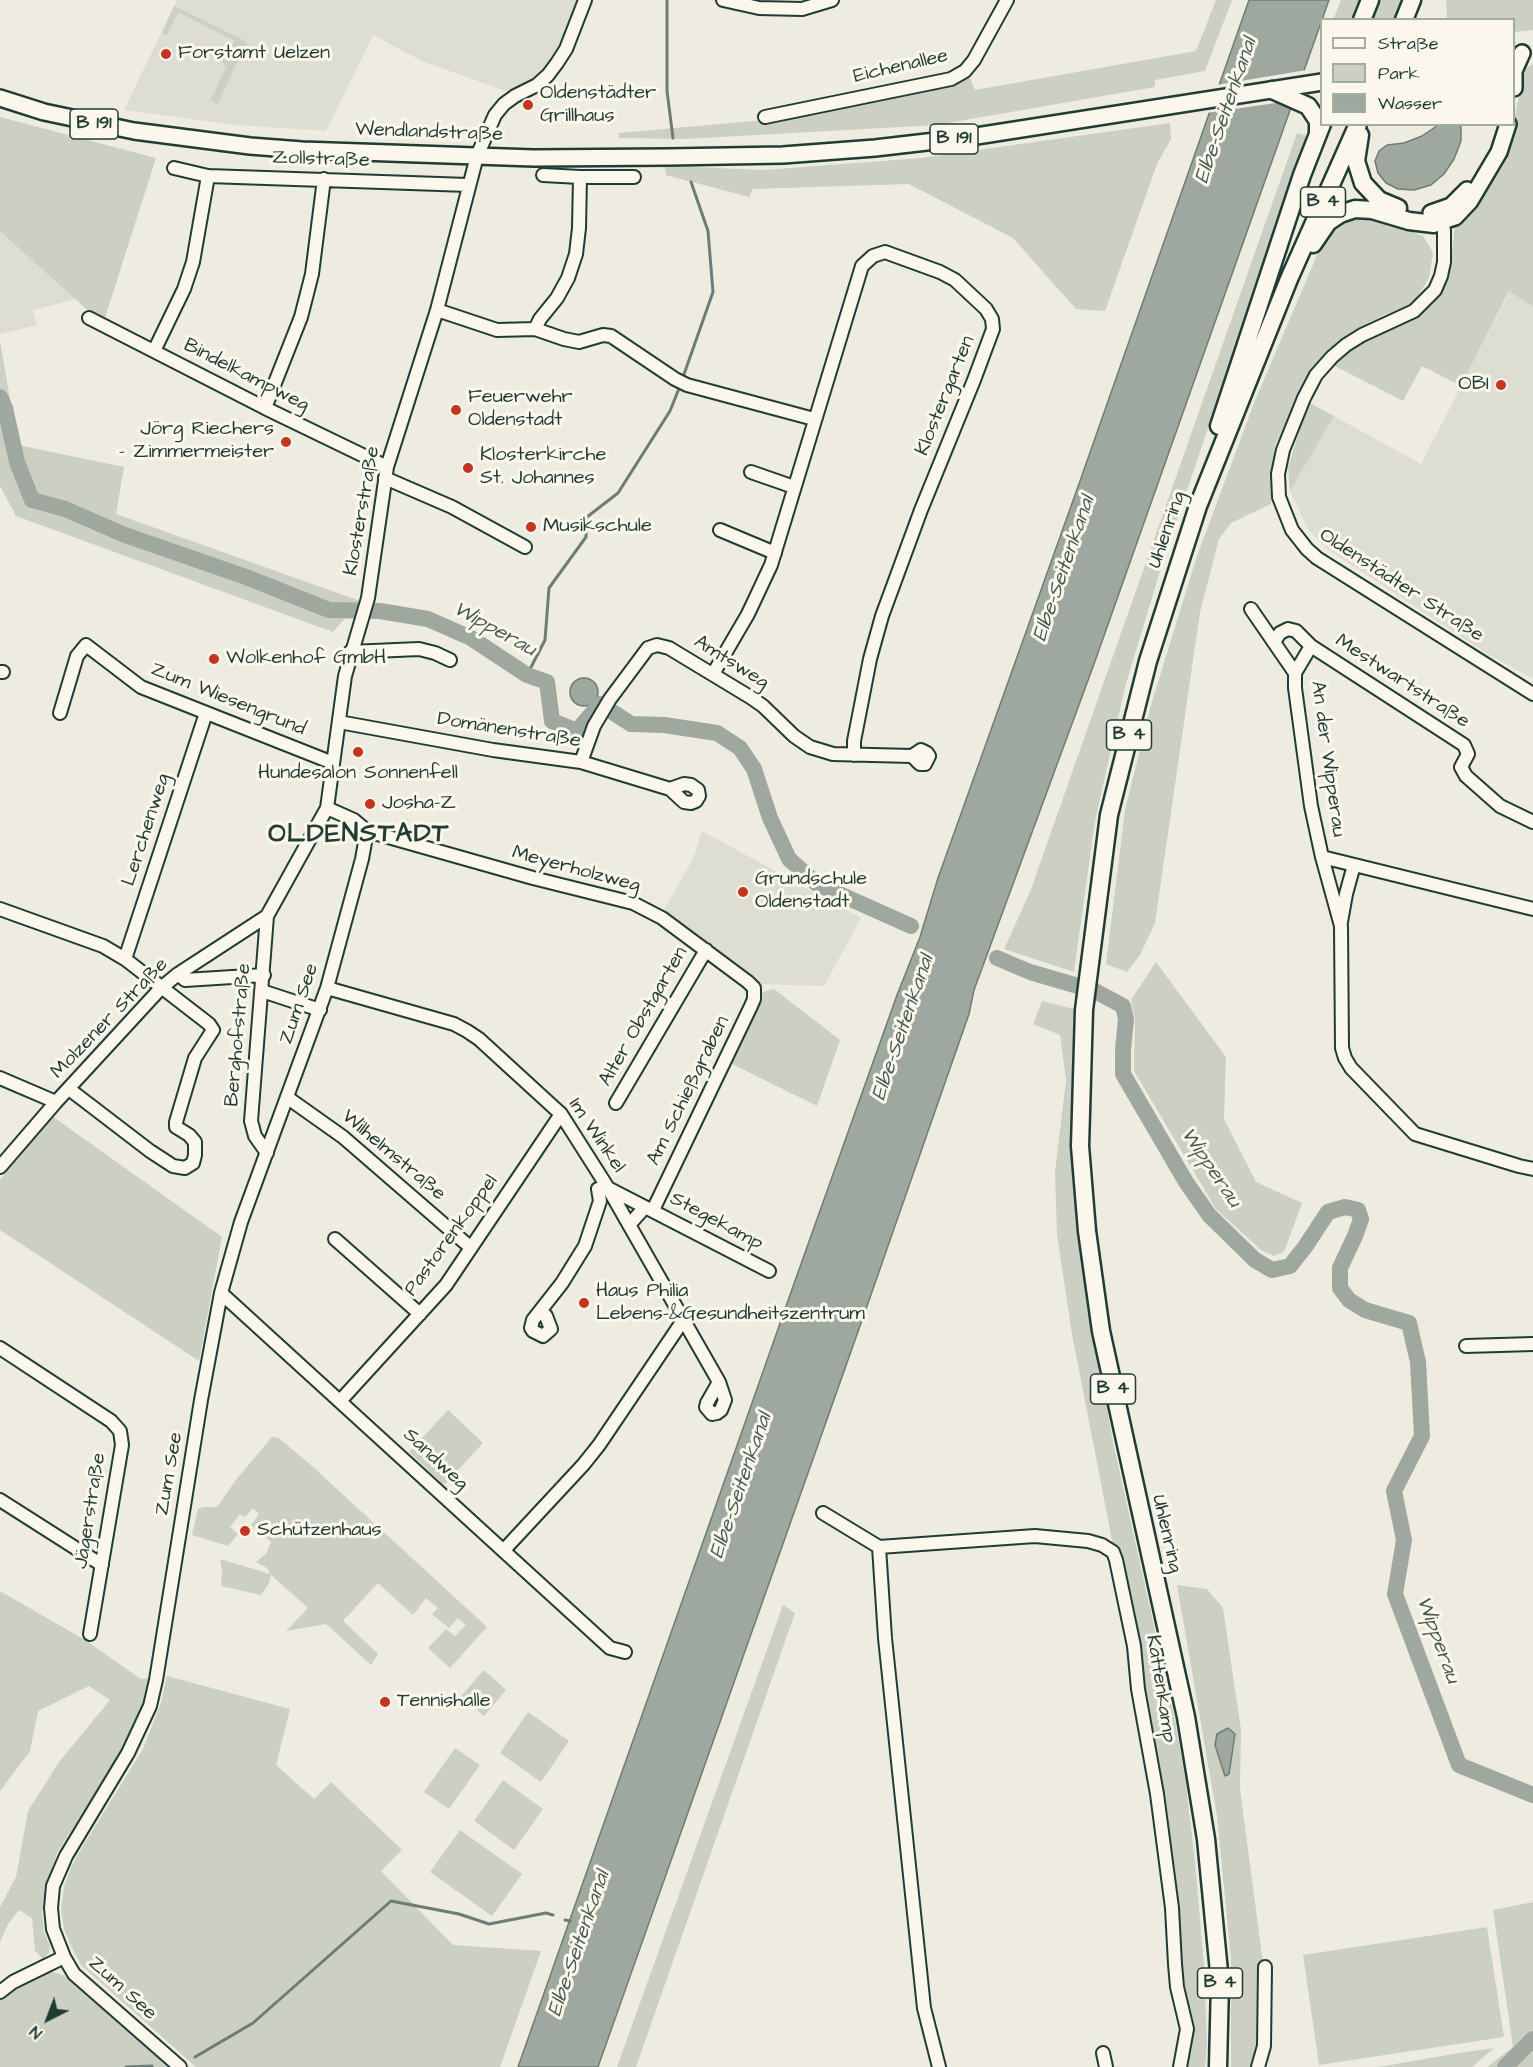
<!DOCTYPE html>
<html>
<head>
<meta charset="utf-8">
<style>
	body { margin:0 }
	#map { position:relative; width:1533px; height:2067px; overflow:hidden; background:#eeece1; font-family:"Architects Daughter",sans-serif }
	canvas { display:block }
	.legend { position:absolute; left:1320px; top:18px; width:195px; height:108px; box-sizing:border-box; background:#fbf7ec; border:2px solid #a3ada2; margin:0; padding:8px 10px; list-style:none; font-size:18px; color:#1f3d34 }
	.legend li { display:flex; align-items:center; gap:12px; height:30px }
	.legend b { width:30px; border:2px solid #a3ada2 }
	.north { position:absolute; left:18px; top:1989px; width:60px; height:60px; -webkit-text-stroke:4px #fbf7ec; paint-order:stroke; rotate:222deg; font-size:16px; font-weight:700; line-height:24px; text-align:center; color:#1f3d34 }
	.north::after { content:''; display:block; margin:auto; width:21px; height:27px; background:#1f3d34; clip-path:polygon(50% 0,100% 100%,50% 72%,0 100%) }
</style>
</head>
<body>
<div id="map">
<canvas width="1533" height="2067"></canvas>
<ul class="legend">
<li><b style="height:8px;background:#fbf7ec"></b>Straße</li>
<li><b style="height:16px;background:#cbcfc4"></b>Park</li>
<li><b style="height:16px;background:#9fa89f"></b>Wasser</li>
</ul>
<div class="north">N</div>
</div>
<script>
const ctx = document.querySelector('canvas').getContext('2d');
ctx.lineJoin = 'round';
function paint(path, color) { ctx.fillStyle = color; ctx.fill(path, 'evenodd'); }
const shape = rows => new Path2D(rows.map(r => 'M' + r).join(''));
function strokePath(path, color, width, dash) { ctx.strokeStyle = color; ctx.lineWidth = width; ctx.lineCap = dash ? 'butt' : 'round'; ctx.setLineDash(dash || []); ctx.stroke(path); }
function write(font, color, halo, rows, align = 'center') {
  ctx.font = font + ' "Architects Daughter",sans-serif'; ctx.lineWidth = 6; ctx.setLineDash([]); ctx.textBaseline = 'middle'; ctx.strokeStyle = halo; ctx.fillStyle = color; for (const [text, x, y, turn = 0] of rows) {
    ctx.save(); ctx.translate(x, y); ctx.rotate((+turn || 0) * Math.PI / 180); ctx.textAlign = isNaN(turn) ? turn : align; if (halo) ctx.strokeText(text, 0, 0); ctx.fillText(text, 0, 0); ctx.restore();
  }
}
const built = shape([
	[177,0,579,0,556,53,536,75,509,92,424,62,373,35,326,131,236,125,124,110],
	[0,204,44,254,76,299,33,310,37,325,0,334],
	[1510,291,1533,307,1533,679,1486,653,1327,549,1309,531,1290,491,1334,416,1421,464],
	[702,831,861,918,824,986,757,984,661,915,693,859]
]);
const green = shape([
	[1216,0,1232,0,1205,71,1155,80,1155,87,936,125,684,139,619,138,619,133,764,120,970,78,975,90,1196,51],
	[1341,0,1362,0,1354,19,1333,20],
	[1376,0,1403,0,1394,19,1368,20],
	[1446,0,1533,0,1533,30,1514,32,1514,20,1447,19],
	[174,6,247,42,217,105,211,99,226,68,222,61,235,41,178,12,167,35,162,33],
	[1533,64,1533,307,1509,291,1461,386,1422,366,1403,401,1331,364,1342,354,1442,287,1451,261,1455,223,1514,121,1524,70],
	[0,117,156,158,103,324,0,231],
	[1170,123,1171,139,1157,164,1105,311,1076,309,1013,238,909,184,753,189,749,197,666,175,665,166,763,170,921,158],
	[1297,133,1307,136,1164,558,1125,687,1095,821,1074,972,1004,949,1030,892],
	[1368,214,1423,236,1433,253,1429,278,1412,305,1384,315,1351,332,1318,362,1275,445,1271,504,1231,523,1219,539,1200,612,1155,923,1140,955,1127,972,1106,964,1125,810,1151,705,1196,559,1254,403,1326,234,1344,217],
	[0,341,18,445,124,467,116,514,360,601,333,632,16,516,0,486],
	[1308,402,1334,416,1290,491,1288,468],
	[1156,962,1226,1057,1224,1119,1256,1182,1302,1203,1284,1252,1274,1256,1261,1250,1216,1209,1134,1071,1135,1019,1131,1000],
	[774,989,840,1040,817,1106,730,1063,763,992],
	[1042,1001,1074,1009,1072,1089,1073,1145,1084,1282,1113,1442,1175,1720,1186,1784,1195,1862,1204,1966,1207,2043,1205,2067,1183,2067,1194,2030,1181,1969,1166,1801,1134,1621,1112,1540,1072,1334,1057,1235,1055,1172,1066,1080,1060,1035,1033,1024],
	[52,1116,222,1237,199,1361,0,1230,0,1180],
	[448,1410,483,1443,446,1483,443,1484,409,1452],
	[272,1437,279,1438,313,1467,487,1627,450,1668,428,1648,446,1629,455,1636,466,1625,458,1618,449,1628,432,1614,438,1608,426,1598,413,1615,378,1583,343,1621,378,1654,371,1665,326,1624,286,1631,308,1608,271,1575,269,1583,261,1595,221,1586,222,1571,220,1559,270,1574,267,1568,256,1562,266,1554,271,1542,251,1525,259,1514,253,1508,245,1517,240,1514,230,1527,238,1534,228,1546,192,1535,198,1509,203,1507,216,1507,220,1503,235,1481],
	[1177,1585,1207,1589,1223,1608,1241,1730,1240,1789,1266,1986,1256,2067,1231,2067,1231,1959,1217,1816],
	[0,1591,85,1640,141,1679,150,1678,143,1706,123,1750,57,1853,47,1884,42,1912,44,1932,50,1946,49,1953,43,1959,35,1951,32,1918,19,1910,8,1924,0,1942,0,1907,16,1877,28,1811,59,1762,110,1700,89,1686,38,1711,30,1751,0,1791],
	[783,1605,795,1613,636,2067,617,2067],
	[484,1670,506,1690,484,1716,461,1696],
	[167,1676,290,1709,276,1765,314,1799,331,1782,402,1850,381,1871,453,1945,541,1951,500,2067,196,2067,81,1965,71,1946,64,1929,61,1910,64,1887,71,1867,81,1849,143,1749,161,1703],
	[528,1712,569,1741,541,1782,500,1753],
	[455,1748,480,1765,449,1809,424,1792],
	[503,1780,543,1809,514,1850,474,1821],
	[460,1830,522,1874,492,1916,430,1872],
	[1533,1902,1533,2067,1487,2067,1513,2047,1493,1910],
	[1487,1927,1504,2037,1319,2065,1303,1955],
	[51,1971,65,1976,168,2067,0,2067,0,1997,13,1987,44,1972],
	[1494,2048,1472,2067,1378,2067,1465,2052]
]);
const water = shape([
	[1249,0,1329,0,1094,664,974,990,969,1014,866,1309,598,2067,518,2067,796,1278,897,995,920,937,938,878,1080,481,1249,0],
	[1438,125,1460,125,1461,128,1461,141,1454,159,1444,174,1431,185,1414,190,1398,189,1386,183,1378,173,1375,161,1379,151,1387,145,1404,143,1422,136,1438,125],
	'570 692a14 14 0 1 1 28 0a14 14 0 1 1-28 0Z',
	[1228,1728,1235,1734,1229,1774,1225,1776,1215,1745,1217,1734,1228,1728]
]);
const pier = shape([
	[1307,70,1295,105,1283,102,1206,113,1216,85]
]);
const stream = shape([
	[667,0,667,91,673,138],
	[682,380,713,292,708,231,691,182],
	[527,675,545,640,549,588,586,537,587,517,618,493,670,411,680,386],
	[565,1920,570,1921],
	[195,2057,253,2023,391,1901,459,1914,489,1924,546,1913,553,1915],
	[126,2067,152,2066]
]);
const river = shape([
	[0,397,5,408,17,462,32,500,65,509,125,535,246,577,329,610,380,611,428,619,471,638,527,675,547,682,552,721,577,731,600,704,631,724,664,725,717,733,740,748,754,769,770,818,789,859,817,884,911,926],
	[997,958,1030,972,1095,991,1123,1006,1126,1019,1123,1050,1123,1074,1186,1182,1209,1215,1255,1260,1272,1270,1290,1266,1305,1247,1328,1212,1345,1207,1358,1210,1361,1219,1355,1236,1340,1268,1340,1288,1349,1300,1365,1310,1409,1323,1418,1362,1422,1436,1394,1491,1404,1540,1395,1594,1459,1765,1533,1795],
	[1505,2067,1533,2039]
]);
const minor = shape([
	[723,0,759,8,802,9,832,0],
	[765,117,951,79,965,71,974,60,1007,0],
	[174,168,208,176,468,185],
	[543,175,580,177],
	[1439,214,1444,230,1444,262,1441,276,1435,290,1414,311,1362,335,1346,345,1332,357,1316,375,1304,398,1283,450,1278,474,1279,497,1292,530,1307,549,1317,558,1533,694],
	[437,310,497,330,535,329,540,319,557,298,568,278,576,254,579,228,580,177,634,177],
	[89,318,265,408,387,467],
	[535,329,564,339,579,342,603,335,611,336,675,379,687,385,814,419],
	[154,351,184,289,193,262,208,176],
	[265,408,301,317,312,274,324,179],
	[751,472,794,487],
	[385,478,452,507,525,547],
	[720,530,775,553],
	[1251,609,1295,673,1295,688,1311,806,1322,857,1341,926,1342,1048,1345,1058,1351,1068,1415,1134,1519,1166,1533,1169],
	[1274,642,1280,633,1288,629,1296,631,1311,646,1464,745,1468,754,1461,767,1466,776,1500,806,1533,822],
	[350,652,419,649,435,653,450,660],
	[0,672,3,672],
	[1295,673,1311,646],
	[713,674,748,614,771,565,862,266,873,256,885,252,940,272,955,280,986,309,992,319,993,329,974,380,921,510,882,616,870,659,854,741,854,755],
	[60,713,77,656,86,645,141,687,333,763],
	[339,722,493,750,581,762,670,789,684,802,691,803,696,801,699,796,698,790,691,785,684,784,670,789],
	[581,762,594,726,610,699,648,648,657,645,669,648,750,697,763,706,794,736,810,747,833,754,912,756,921,750,927,753,929,756,925,764,920,764,912,756],
	[327,808,354,820,367,831],
	[367,831,533,878,633,903,662,918,748,982,754,988,754,999,751,1006,653,1210],
	[1322,857,1533,909],
	[0,909,103,946,125,959,209,1024,213,1030,195,1058,176,1122,176,1127,189,1135,195,1142,195,1155,193,1163,185,1168,173,1166,150,1151,69,1089],
	[267,916,251,1121,255,1136,267,1153],
	[1341,922,1346,894,1354,865],
	[125,959,206,713],
	[178,974,185,980,264,975],
	[327,988,454,1024,467,1031,479,1039,561,1114,608,1188,719,1382,725,1400,721,1410,717,1413,712,1414,706,1407,707,1403,719,1382],
	[262,991,320,1010],
	[0,1078,56,1102],
	[288,1098,343,1137,470,1247],
	[616,1103,706,950],
	[0,1167,56,1102,161,988,178,974,267,916,327,808,345,676,368,598,387,467,437,310,477,156,495,115,504,104,515,96,537,85,548,75,557,63,566,49,585,0],
	[608,1188,769,1271],
	[629,1225,645,1207],
	[335,1239,420,1314],
	[221,1293,610,1648,625,1652],
	[541,1311,546,1316,551,1329,543,1336,533,1331,531,1328,533,1320,562,1283,585,1246,600,1201,598,1189,606,1185],
	[1466,1346,1533,1344],
	[0,1348,111,1421,120,1431,122,1445,90,1634],
	[341,1400,446,1285,561,1114],
	[0,1500,102,1565],
	[823,1513,879,1547,1035,1536,1088,1541,1102,1545,1113,1552,1116,1560,1134,1646,1138,1689,1157,1794,1172,1908,1175,1964,1177,1987,1187,2029,1180,2067],
	[879,1547,885,1638,924,2008,939,2067],
	[504,1550,583,1465,599,1445,684,1319],
	[0,1992,13,1982,64,1957],
	[1103,2053,1106,2067],
	[180,2067,74,1974,64,1957,53,1929,51,1908,53,1886,66,1856,128,1753,150,1706,156,1680,201,1400,221,1293,241,1222,327,988,362,859,367,831],
	[1258,2067,1264,2046,1265,1967]
]);
const major = shape([
	[1514,88,1514,71,1522,53],
	[0,98,44,112,134,131,250,146,302,150,534,158,668,157,783,155,875,148,970,137,1322,82],
	[1431,213,1451,206,1467,190],
	[1434,224,1455,217,1470,201,1499,152,1508,124]
]);
const highway = shape([
	[1362,20,1370,0],
	[1404,20,1412,0],
	[1272,90,1308,106,1318,121,1318,134],
	[1360,135,1356,161,1363,183,1379,200,1398,208],
	[1313,244,1328,222,1340,214,1355,209,1372,210,1409,221,1434,224],
	[1219,426,1302,175,1322,124],
	[1218,2067,1220,1982,1206,1839,1186,1717,1101,1331,1087,1231,1080,1146,1084,1010,1109,815,1148,661,1198,506,1289,279,1358,124]
]);
const markers = [
	[166,54,6,"#c8321e"],
	[528,105,6,"#c8321e"],
	[1501,385,6,"#c8321e"],
	[456,410,6,"#c8321e"],
	[286,442,6,"#c8321e"],
	[468,468,6,"#c8321e"],
	[531,527,6,"#c8321e"],
	[214,659,6,"#c8321e"],
	[358,752,6,"#c8321e"],
	[370,804,6,"#c8321e"],
	[743,892,6,"#c8321e"],
	[584,1303,6,"#c8321e"],
	[245,1531,6,"#c8321e"],
	[385,1702,6,"#c8321e"]
];
const shields = [
	[94,124,48],
	[954,139,48],
	[1323,202,45],
	[1129,735,45],
	[1113,1389,45],
	[1220,1983,45]
];
const shieldNames = [
	["B 191",94,124],
	["B 191",954,139],
	["B 4",1323,202],
	["B 4",1129,735],
	["B 4",1113,1389],
	["B 4",1220,1983]
];
const poiNames = [
	["Forstamt Uelzen",178,54],
	["Oldenstädter",540,94],
	["Grillhaus",540,117],
	["OBI",1489,385,"right"],
	["Feuerwehr",468,398],
	["Oldenstadt",468,421],
	["Jörg Riechers",274,430,"right"],
	["- Zimmermeister",274,453,"right"],
	["Klosterkirche",480,456],
	["St. Johannes",480,479],
	["Musikschule",543,527],
	["Wolkenhof GmbH",226,659],
	["Hundesalon Sonnenfell",358,774,"center"],
	["Josha-Z",382,804],
	["Grundschule",755,880],
	["Oldenstadt",755,903],
	["Haus Philia",596,1292],
	["Lebens-&Gesundheitszentrum",596,1315],
	["Schützenhaus",257,1531],
	["Tennishalle",397,1702]
];
const streetNames = [
	["Eichenallee",901,67,-13],
	["Wendlandstraße",429,133,2],
	["Zollstraße",321,160,2],
	["Bindelkampweg",246,376,27],
	["Klostergarten",946,396,-68],
	["Klosterstraße",363,511,-80],
	["Uhlenring",1168,530,-71],
	["Oldenstädter Straße",1401,586,33],
	["Amtsweg",731,663,32],
	["Mestwartstraße",1402,682,33],
	["Zum Wiesengrund",228,700,22],
	["Domänenstraße",509,731,9],
	["An der Wipperau",1327,759,82],
	["Lerchenweg",147,830,-72],
	["Meyerholzweg",576,870,15],
	["Zum See",300,1004,-71],
	["Alter Obstgarten",644,1017,-60],
	["Molzener Straße",110,1019,-46],
	["Berghofstraße",239,1035,-85],
	["Am Schießgraben",689,1091,-64],
	["Im Winkel",596,1136,56],
	["Wilhelmstraße",393,1156,40],
	["Stegekamp",716,1222,28],
	["Pastorenkoppel",452,1236,-54],
	["Sandweg",435,1460,43],
	["Zum See",170,1474,-80],
	["Jägerstraße",91,1511,-81],
	["Uhlenring",1166,1534,77],
	["Kattenkamp",1160,1689,81],
	["Zum See",122,1989,42]
];
const waterNames = [
	["Elbe-Seitenkanal",1227,111,-71],
	["Elbe-Seitenkanal",1065,569,-71],
	["Wipperau",494,630,29],
	["Elbe-Seitenkanal",904,1028,-71],
	["Wipperau",1210,1168,56],
	["Elbe-Seitenkanal",742,1486,-71],
	["Wipperau",1437,1640,70],
	["Elbe-Seitenkanal",580,1944,-71]
];
const districtNames = [
	["OLDENSTADT",359,836]
];
paint(built, '#ddddd2');
paint(green, '#cbcfc4');
paint(water, '#9fa89f');
strokePath(water, '#6c7d74', 1.5);
paint(pier, '#eeece1');
strokePath(stream, '#6c7d74', 3);
strokePath(river, '#9fa89f', 16);
strokePath(minor, '#1f3d34', 16);
strokePath(major, '#1f3d34', 20);
strokePath(highway, '#1f3d34', 21);
strokePath(minor, '#fbf7ec', 12);
strokePath(major, '#fbf7ec', 15);
strokePath(highway, '#fbf7ec', 16);
for (const [x, y, r, color] of markers) { const dot = new Path2D(); dot.arc(x, y, r, 0, 2 * Math.PI); ctx.fillStyle = color; ctx.fill(dot); strokePath(dot, '#fbf7ec', 2); }
for (const [x, y, w] of shields) { const box = new Path2D(); box.roundRect(x - w / 2, y - 15, w, 30, 4.5); ctx.fillStyle = '#fbf7ec'; ctx.fill(box); strokePath(box, '#1f3d34', 1.5); }
write('bold 18px', '#1f3d34', null, shieldNames);
write('20px', '#1f3d34', '#fbf7ec', poiNames, 'left');
write('20px', '#1f3d34', '#fbf7ec', streetNames);
write('italic 21px', '#455d54', '#fbf7ec', waterNames);
ctx.letterSpacing = '1.5px';
write('bold 26px', '#1f3d34', '#fbf7ec', districtNames);
ctx.letterSpacing = '0px';
</script>
</body>
</html>
